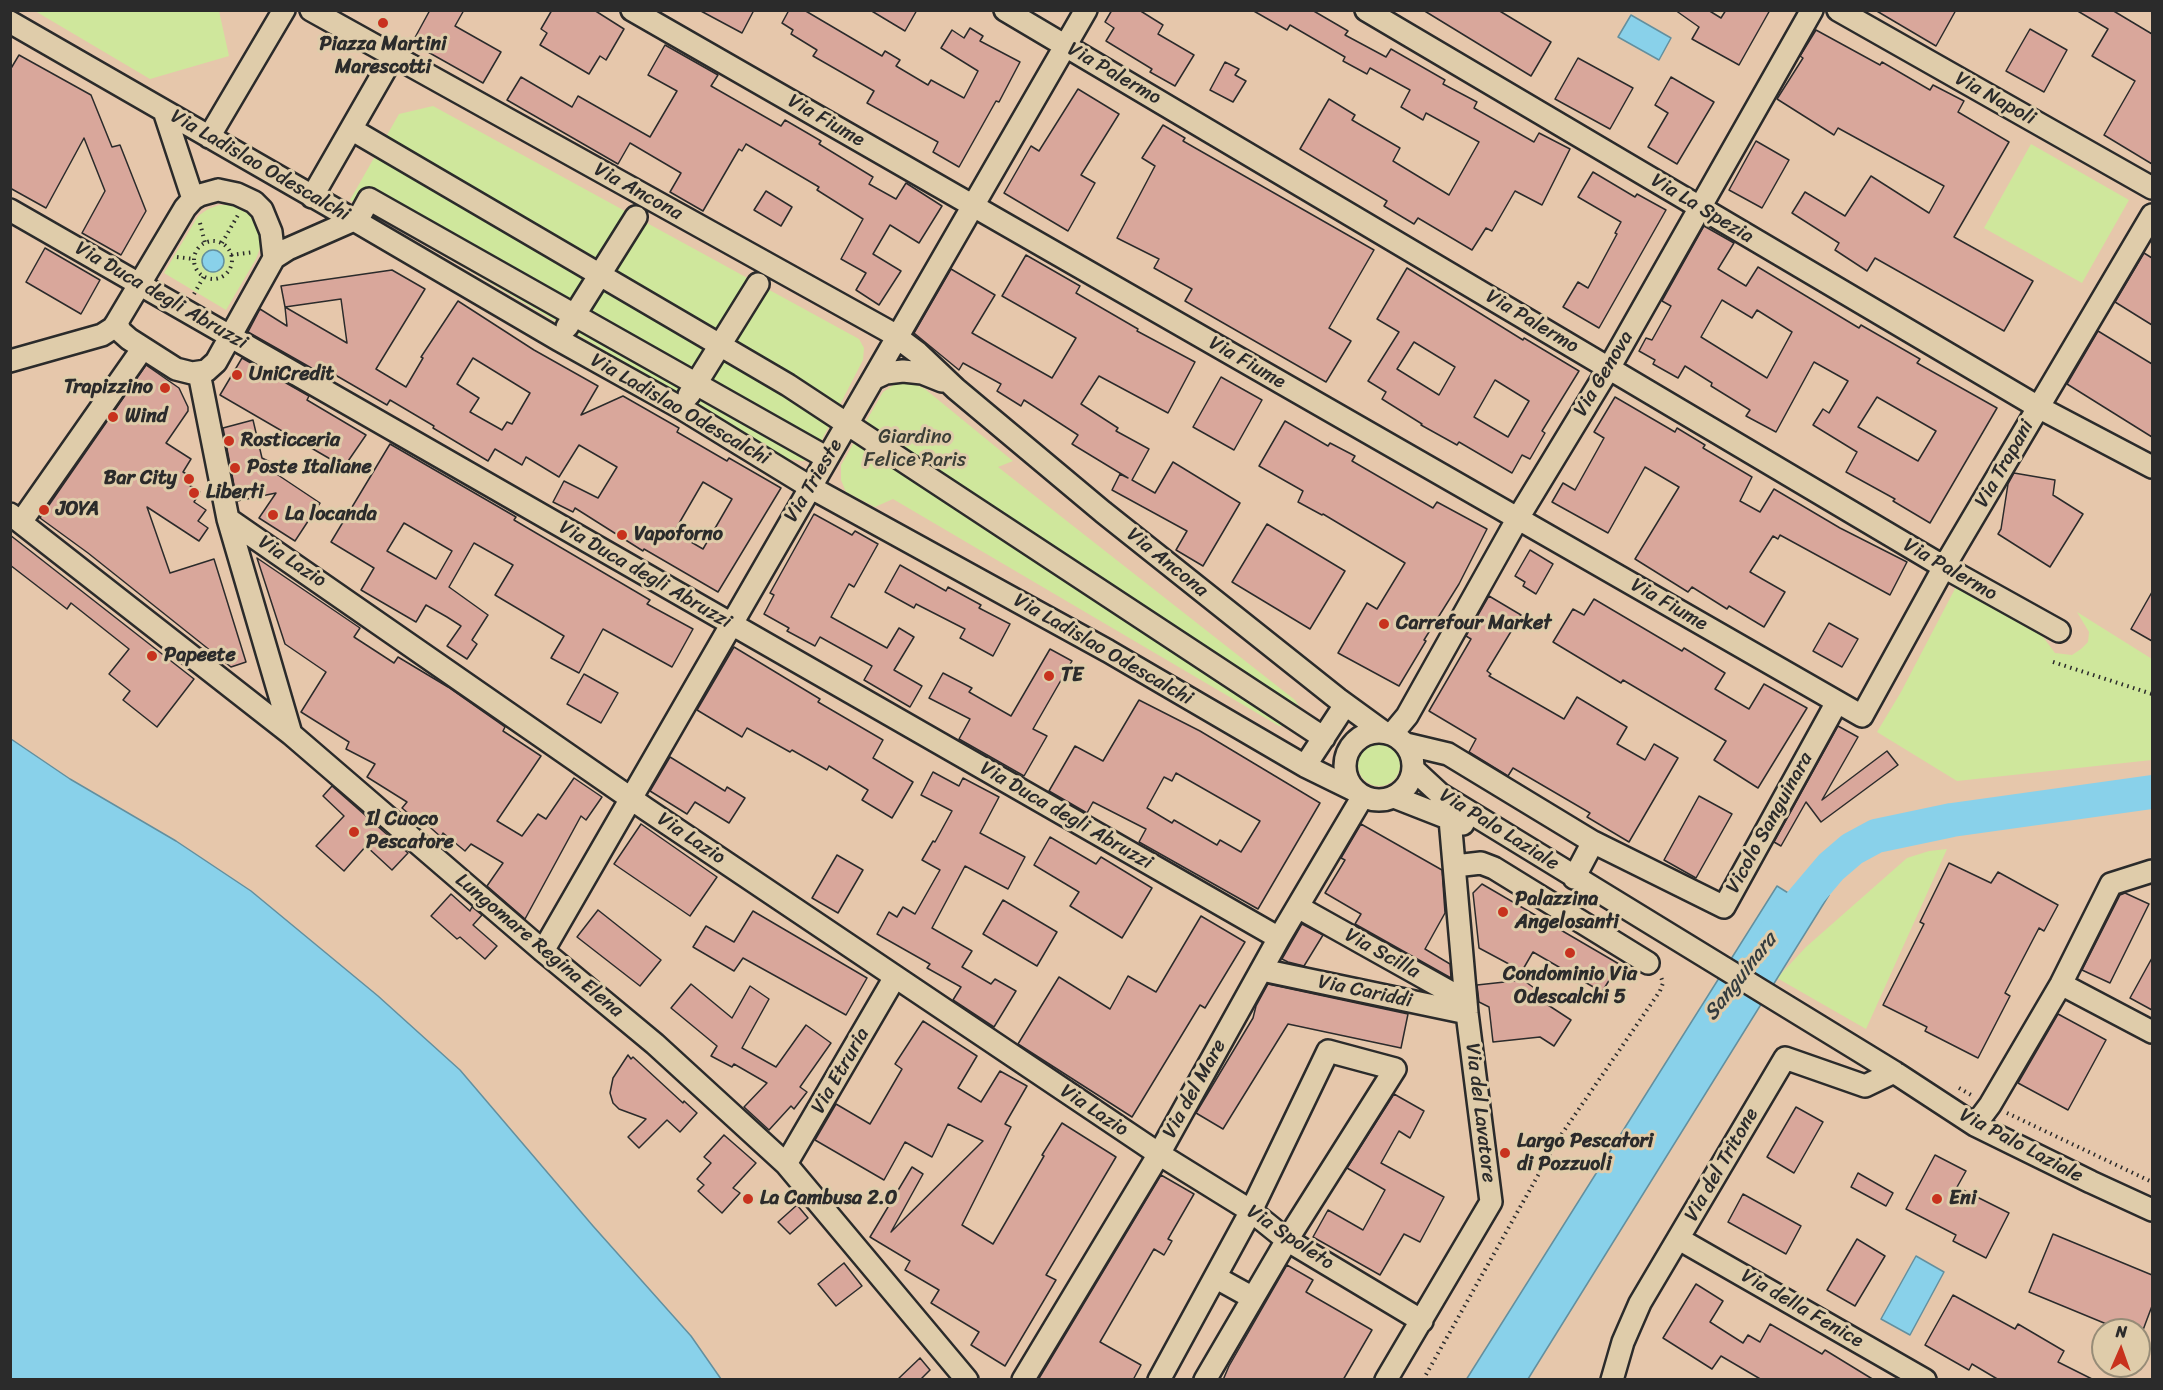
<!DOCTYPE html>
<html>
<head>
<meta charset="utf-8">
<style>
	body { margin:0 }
	#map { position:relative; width:2163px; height:1390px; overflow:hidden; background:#e6c7ab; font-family:Sriracha,sans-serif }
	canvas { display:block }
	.frame { position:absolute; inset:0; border:12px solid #2b2b2b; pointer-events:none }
	.north { position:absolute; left:2091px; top:1318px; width:60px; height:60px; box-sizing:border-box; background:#dfccaa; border:2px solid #978c77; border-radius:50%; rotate:2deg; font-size:16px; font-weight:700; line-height:24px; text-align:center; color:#2b2b2b }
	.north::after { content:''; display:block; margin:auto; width:21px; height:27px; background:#c8321e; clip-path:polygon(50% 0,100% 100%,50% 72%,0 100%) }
</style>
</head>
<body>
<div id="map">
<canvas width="2163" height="1390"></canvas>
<div class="frame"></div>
<div class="north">N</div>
</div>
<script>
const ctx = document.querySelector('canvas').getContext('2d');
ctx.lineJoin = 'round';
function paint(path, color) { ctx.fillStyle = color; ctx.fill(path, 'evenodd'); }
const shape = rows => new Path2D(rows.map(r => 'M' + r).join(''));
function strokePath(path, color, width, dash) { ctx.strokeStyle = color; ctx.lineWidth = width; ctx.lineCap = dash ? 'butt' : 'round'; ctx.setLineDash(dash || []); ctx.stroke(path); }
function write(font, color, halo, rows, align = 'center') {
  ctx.font = font + ' Sriracha,sans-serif'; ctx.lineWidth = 6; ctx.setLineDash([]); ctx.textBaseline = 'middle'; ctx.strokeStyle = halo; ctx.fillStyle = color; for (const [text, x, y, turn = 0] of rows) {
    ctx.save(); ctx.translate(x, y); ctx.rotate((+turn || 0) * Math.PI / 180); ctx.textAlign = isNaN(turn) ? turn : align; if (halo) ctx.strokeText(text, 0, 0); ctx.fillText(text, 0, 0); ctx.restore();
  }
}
const green = shape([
	[35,11,219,11,229,56,150,79],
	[433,106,859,339,864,348,863,360,813,457,803,461,788,459,350,200,399,114],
	[2031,144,2129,200,2082,283,1984,228],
	[219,205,230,205,241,209,251,216,257,225,260,236,260,248,256,259,226,310,164,273,198,216,208,209],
	[912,383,925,389,1013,461,998,467,1295,700,1300,708,1300,714,1288,726,1279,726,893,499,875,507,846,492,841,480,841,465,883,392,895,384],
	[1958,583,2035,626,2055,653,2072,655,2081,649,2088,642,2089,632,2077,612,2152,659,2152,760,1957,781,1877,732,1901,692],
	'1358 765a21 21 0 1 1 42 0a21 21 0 1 1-42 0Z',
	[1947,849,1866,1029,1777,978,1806,947,1907,858,1929,851]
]);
const water = shape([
	[1631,15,1671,38,1659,60,1618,37,1631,15],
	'202 261a11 11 0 1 1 22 0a11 11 0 1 1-22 0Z',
	[11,739,70,779,176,841,251,891,378,996,460,1070,593,1226,691,1336,721,1379,11,1379,11,739],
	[1777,886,1793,896,1810,897,1829,895,1528,1379,1466,1380,1777,886],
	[1916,1256,1944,1272,1910,1335,1881,1319,1916,1256]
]);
const river = shape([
	[1776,932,1831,867,1852,849,1876,836,1952,820,2152,792]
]);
const building = shape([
	[430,10,464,10,455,26,501,52,483,83,412,43,430,10],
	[552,10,594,10,624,29,606,60,600,56,589,74,540,45,547,33,541,29,552,10],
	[699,10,754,10,742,33,699,10],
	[789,10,804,10,882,56,885,51,900,60,896,66,928,85,931,80,964,98,978,71,941,48,952,30,964,38,970,28,983,36,980,41,1020,62,999,102,996,101,959,167,933,152,938,142,867,103,874,91,813,56,817,50,791,34,793,30,782,23,789,10],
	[870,10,917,10,905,31,870,10],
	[1112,10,1139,10,1163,25,1158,34,1194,55,1175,86,1150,72,1152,69,1106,41,1114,28,1105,22,1112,10],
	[1252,10,1312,10,1348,31,1345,35,1386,57,1391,49,1445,80,1443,84,1477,102,1474,108,1534,142,1539,133,1570,149,1542,205,1515,191,1492,231,1486,228,1472,250,1418,218,1414,224,1384,206,1387,201,1300,149,1329,99,1355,115,1352,120,1400,148,1393,161,1449,195,1479,142,1426,113,1423,120,1401,107,1410,90,1370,68,1367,74,1343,61,1345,57,1290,25,1287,30,1252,10],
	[1423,10,1498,10,1551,42,1531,76,1423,10],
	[1675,10,1708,10,1721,18,1726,10,1770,10,1739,65,1692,39,1699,27,1675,10],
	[1875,10,1956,10,1936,46,1875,10],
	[2076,10,2112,10,2152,34,2152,164,2104,135,2135,81,2092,56,2108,29,2076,10],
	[2030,29,2067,50,2044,92,2006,71,2030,29],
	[1816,30,1880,65,1882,62,1930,90,1933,85,1964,101,1958,112,2009,142,1954,237,2033,281,2004,331,1875,258,1867,271,1835,250,1839,243,1792,213,1805,192,1845,216,1871,176,1929,213,1944,186,1838,128,1834,135,1777,99,1803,58,1800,56,1816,30],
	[665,45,718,75,711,86,781,126,785,120,821,141,819,144,873,177,869,184,896,199,906,183,942,206,919,243,890,225,873,254,901,271,879,305,856,290,866,273,841,259,863,219,817,190,819,187,746,144,742,151,739,149,703,211,670,192,681,173,630,143,618,164,507,100,521,77,572,107,578,96,650,137,677,91,648,75,665,45],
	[19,55,91,95,112,147,120,145,146,211,121,255,82,233,105,191,84,138,46,208,10,188,10,70,19,55],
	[1578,58,1633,88,1610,129,1555,99,1578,58],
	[1225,62,1239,69,1235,75,1246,81,1233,102,1210,90,1225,62],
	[1671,77,1714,102,1677,164,1648,147,1668,113,1655,105,1671,77],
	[1078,89,1119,114,1081,175,1095,183,1068,231,1004,193,1031,146,1039,151,1078,89],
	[1163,125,1185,138,1183,141,1374,250,1329,328,1351,341,1326,382,1185,301,1192,289,1154,268,1159,259,1117,238,1155,166,1142,158,1163,125],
	[1756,141,1789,160,1762,208,1729,190,1756,141],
	[1593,172,1635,197,1637,194,1666,210,1599,328,1563,307,1578,282,1588,288,1617,234,1615,233,1621,222,1578,197,1593,172],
	[766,191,792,207,781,226,754,210,766,191],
	[1704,226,1734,243,1718,269,1746,286,1758,267,1859,328,1861,325,1920,359,1917,363,1997,408,1930,523,1893,501,1895,499,1846,472,1857,452,1813,425,1823,409,1829,413,1848,381,1814,362,1776,432,1746,416,1750,410,1711,386,1712,383,1685,366,1678,378,1653,364,1655,360,1639,351,1646,338,1652,340,1671,306,1662,301,1704,226],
	[1722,300,1752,318,1757,310,1792,332,1767,378,1701,337,1722,300],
	[1877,397,1936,431,1918,461,1858,427,1877,397],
	[45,248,100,280,81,314,26,282,45,248],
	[2144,253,2152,258,2152,325,2115,302,2144,253],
	[1026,255,1080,286,1076,293,1138,329,1137,331,1195,362,1168,413,1099,376,1081,404,1118,428,1116,431,1149,449,1132,480,1155,493,1173,462,1240,503,1203,566,1176,550,1187,531,1112,490,1120,474,1128,478,1072,444,1078,435,1024,400,1021,406,997,391,1001,384,963,363,959,370,914,333,951,269,995,295,972,333,1052,378,1076,338,1002,296,1026,255],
	[1407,268,1523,340,1524,338,1579,371,1542,431,1545,433,1530,459,1522,455,1512,473,1459,442,1457,445,1421,425,1422,424,1382,399,1386,392,1368,381,1399,332,1377,319,1407,268],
	[1414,342,1455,367,1439,395,1397,369,1414,342],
	[1495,380,1529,401,1508,437,1474,417,1495,380],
	[392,270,425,289,376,369,406,387,423,358,421,357,458,301,534,350,598,386,581,415,623,396,679,428,677,432,727,461,729,458,781,488,718,592,644,549,643,551,575,508,573,512,553,502,564,481,598,498,617,467,579,445,559,477,526,457,522,465,495,449,488,461,433,428,434,426,390,400,387,405,325,369,322,374,248,332,260,309,287,326,285,307,347,343,341,299,285,307,281,286,392,270],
	[473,358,530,393,512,424,507,422,502,430,470,412,479,398,457,384,473,358],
	[703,482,732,499,703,549,674,532,703,482],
	[2098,331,2152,364,2152,437,2067,384,2098,331],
	[242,358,309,396,307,400,366,435,344,467,220,395,242,358],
	[146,365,179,388,188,407,188,411,166,443,191,459,183,472,193,478,189,485,200,492,194,502,206,510,198,521,208,528,199,541,147,507,170,573,214,559,246,662,231,667,88,553,40,518,146,365],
	[1221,377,1262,400,1234,450,1193,427,1221,377],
	[1615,397,1675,432,1677,428,1705,445,1703,448,1752,477,1740,501,1760,512,1774,489,1840,528,1907,562,1890,595,1780,535,1778,539,1773,536,1750,572,1785,592,1764,627,1729,606,1727,609,1692,587,1688,592,1635,559,1679,487,1645,467,1608,533,1552,502,1563,483,1575,490,1604,438,1594,432,1615,397],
	[253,420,262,458,272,463,269,469,320,503,295,541,259,518,276,493,237,501,223,428,253,420],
	[1285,421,1328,446,1330,443,1355,456,1352,461,1433,508,1437,502,1487,529,1459,584,1424,640,1426,641,1399,686,1338,653,1367,603,1377,609,1405,563,1323,514,1322,515,1298,502,1303,491,1259,466,1285,421],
	[390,444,516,517,514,520,650,600,647,604,693,629,672,667,603,629,579,673,551,658,564,636,495,595,513,565,474,543,449,587,488,615,472,640,477,644,467,659,447,646,461,626,447,617,426,605,416,622,361,590,374,568,331,542,390,444],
	[404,523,452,551,436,579,387,551,404,523],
	[2014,473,2055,480,2053,495,2083,514,2050,567,1998,534,2001,529,2008,484,2014,473],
	[814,514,852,535,855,531,878,544,854,587,849,584,831,617,887,648,899,628,914,637,894,670,922,686,910,707,864,680,872,666,820,637,815,646,787,631,789,628,764,614,774,595,770,593,814,514],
	[1267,524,1345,571,1310,629,1232,582,1267,524],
	[10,535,194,679,157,727,123,700,130,691,109,674,129,649,71,603,67,609,10,565,10,535],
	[1530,550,1553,564,1536,594,1523,586,1525,582,1515,576,1530,550],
	[257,558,360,628,354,637,394,663,398,657,448,687,505,727,503,731,541,756,497,821,522,836,538,814,546,819,574,778,602,797,586,820,581,816,525,919,487,886,503,863,471,844,465,851,443,833,441,837,423,821,421,824,402,808,407,802,367,777,375,764,346,749,349,742,301,712,326,672,285,644,257,558],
	[900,565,946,591,948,587,981,605,979,608,1010,624,993,656,960,638,965,629,916,604,914,608,885,592,900,565],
	[2152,592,2152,641,2131,629,2152,592],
	[1489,596,1521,615,1487,671,1491,674,1489,676,1564,719,1577,697,1627,727,1617,744,1645,760,1654,744,1678,758,1629,842,1587,817,1590,813,1513,768,1508,776,1469,752,1476,739,1429,711,1471,639,1466,636,1489,596],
	[1594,599,1682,651,1684,648,1725,673,1715,689,1749,709,1764,684,1807,708,1758,788,1714,760,1726,741,1623,680,1621,683,1553,642,1573,609,1584,615,1594,599],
	[1829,623,1858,639,1842,667,1813,651,1829,623],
	[734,647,820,699,818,702,883,740,873,758,913,782,892,818,862,800,868,790,829,766,827,770,792,750,790,752,747,728,742,737,697,710,734,647],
	[1050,649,1072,661,1033,729,1047,736,1024,776,959,739,970,719,929,698,943,673,972,688,969,692,1011,716,1050,649],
	[584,674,618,693,601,723,567,704,584,674],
	[1139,700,1200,731,1320,803,1258,909,1139,842,1146,829,1093,802,1087,813,1049,791,1075,746,1103,761,1139,700],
	[1176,773,1260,821,1241,852,1220,840,1217,845,1174,820,1172,823,1147,808,1164,777,1172,781,1176,773],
	[1838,726,1858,737,1822,800,1887,751,1898,765,1821,822,1806,802,1781,846,1774,842,1838,726],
	[670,757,725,791,727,787,745,798,729,823,695,802,687,814,650,791,670,757],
	[933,772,959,786,963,778,999,797,980,833,1025,857,1008,889,965,866,932,928,972,951,962,967,991,984,995,979,1016,991,994,1027,953,1000,961,987,927,968,930,964,877,934,889,912,897,917,903,907,915,914,940,870,922,860,933,841,935,842,952,811,921,795,933,772],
	[332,786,408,853,392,870,366,846,344,871,316,846,344,816,323,796,332,786],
	[1699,796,1732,814,1696,878,1664,860,1699,796],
	[641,824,717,877,690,916,614,864,641,824],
	[1361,824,1442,870,1445,913,1425,949,1450,964,1451,978,1355,924,1361,914,1325,893,1345,860,1341,858,1361,824],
	[1050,837,1096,864,1101,857,1152,888,1122,938,1070,906,1079,892,1034,865,1050,837],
	[837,855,863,870,838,913,812,898,837,855],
	[1949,863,1991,883,1998,872,2058,905,2044,931,2039,928,2005,993,2010,996,1978,1058,1925,1031,1927,1027,1883,1005,1924,924,1920,922,1949,863],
	[1482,884,1619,964,1602,992,1533,952,1522,971,1479,948,1473,893,1482,884],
	[2125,893,2149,904,2110,983,2082,970,2120,895,2125,893],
	[451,894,470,911,472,907,482,915,473,925,497,946,485,959,460,937,457,939,431,916,451,894],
	[1003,900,1057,932,1037,966,983,934,1003,900],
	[598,910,661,960,640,986,577,937,598,910],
	[753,911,867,978,846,1015,743,958,734,971,693,947,706,926,734,942,753,911],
	[1201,916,1245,942,1205,1008,1200,1005,1132,1117,1018,1044,1059,977,1110,1009,1128,976,1156,992,1201,916],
	[1302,924,1323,935,1304,966,1288,962,1282,959,1302,924],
	[2152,958,2152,1010,2130,998,2152,958],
	[1523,980,1551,1000,1548,1005,1571,1020,1554,1046,1540,1037,1493,1042,1489,1007,1479,1002,1477,985,1523,980],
	[691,984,732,1018,750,986,769,999,742,1048,776,1067,806,1025,831,1043,800,1087,807,1092,794,1109,791,1106,769,1130,744,1107,767,1083,734,1064,732,1067,711,1056,717,1046,671,1008,691,984],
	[1268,984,1408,1014,1401,1048,1288,1024,1223,1129,1196,1113,1253,1018,1256,1006,1268,984],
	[2058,1014,2106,1040,2068,1110,2018,1083,2058,1014],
	[923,1021,977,1056,958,1088,981,1102,1000,1071,1027,1086,1005,1124,1011,1127,962,1225,993,1244,1044,1156,1042,1155,1062,1123,1116,1157,1046,1275,1056,1280,1005,1366,971,1345,979,1332,931,1303,939,1290,905,1270,910,1261,870,1237,912,1167,923,1174,891,1232,983,1141,948,1124,932,1157,905,1142,884,1180,815,1140,836,1104,870,1124,902,1069,895,1064,923,1021],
	[628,1055,631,1059,633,1057,683,1103,684,1101,697,1113,680,1132,667,1120,639,1148,628,1137,646,1119,619,1109,613,1103,610,1093,613,1078,628,1055],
	[1394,1094,1424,1111,1410,1138,1399,1131,1381,1163,1444,1197,1420,1242,1404,1234,1380,1275,1313,1237,1328,1210,1363,1230,1385,1190,1347,1168,1394,1094],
	[1796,1107,1823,1122,1794,1173,1767,1157,1796,1107],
	[724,1135,756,1163,733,1188,740,1193,722,1213,698,1191,704,1185,697,1179,711,1163,704,1157,724,1135],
	[1935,1155,1966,1171,1957,1187,2009,1213,1986,1258,1953,1241,1956,1235,1906,1209,1935,1155],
	[1858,1173,1893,1193,1886,1206,1851,1187,1858,1173],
	[1161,1175,1194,1194,1168,1239,1172,1241,1164,1255,1154,1249,1100,1342,1141,1365,1133,1380,1038,1380,1161,1175],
	[1743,1194,1801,1226,1786,1254,1728,1222,1743,1194],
	[797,1205,808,1218,790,1234,778,1222,797,1205],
	[2053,1234,2152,1275,2152,1306,2143,1330,2121,1330,2029,1292,2053,1234],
	[1857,1239,1885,1256,1855,1306,1827,1290,1857,1239],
	[844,1263,862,1286,836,1306,818,1284,844,1263],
	[1287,1265,1313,1280,1306,1292,1372,1330,1343,1380,1223,1380,1229,1366,1287,1265],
	[1696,1284,1723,1301,1710,1322,1743,1343,1748,1335,1760,1342,1770,1324,1822,1354,1825,1350,1874,1380,1762,1380,1721,1356,1712,1369,1663,1338,1696,1284],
	[1953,1295,2015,1329,2018,1324,2064,1351,2058,1362,2094,1380,1999,1380,1972,1364,1969,1370,1925,1345,1953,1295],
	[920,1358,930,1370,920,1380,897,1380,920,1358]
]);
const path = shape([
	[200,223,205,243],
	'194 260a19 19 0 1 1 38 0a19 19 0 1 1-38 0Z',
	[222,243,238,215],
	[231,255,254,252],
	[177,257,194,259],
	[194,294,204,276],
	[2053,662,2152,694],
	[1959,1088,1973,1096],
	[2007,1113,2152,1182],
	[1423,1380,1559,1138,1660,991,1663,983,1661,977]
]);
const minor = shape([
	[311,10,890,332,918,353,956,389,1103,512,1338,699,1382,731],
	[632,10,1862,716,1944,567,2152,215],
	[1005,10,1944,567,2059,631],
	[1366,10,2038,407,2152,467],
	[1838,10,2152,188],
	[10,22,354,220,559,340,681,408,810,487,1108,651,1305,766,1354,790],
	[164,111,193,199],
	[351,129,788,385,1324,738],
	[209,137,284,10],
	[218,190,237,194,254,202,262,210,271,232,274,258,216,362,206,371,192,373,176,369,129,339,120,331,117,322,185,208,193,199,200,195,218,190],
	[312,197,393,56],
	[10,210,1279,938],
	[357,221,369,199,822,455],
	[274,258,288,249,354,220],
	[567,327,636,217],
	[10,361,102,335,113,328,117,322],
	[199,373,228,519,291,734],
	[873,379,886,373,903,371,922,373,942,381],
	[689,395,758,284],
	[10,514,291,734,543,951,655,1044,786,1164,967,1380],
	[228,519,646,809,1159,1154,1251,1211,1287,1240,1422,1321],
	[21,522,143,348],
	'1345 766a34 34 0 1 1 68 0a34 34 0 1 1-68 0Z',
	[1392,734,1407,716,1518,518,1609,368,1812,10],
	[1406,744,1448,754,1593,842],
	[1305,766,1345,705],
	[1413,769,1440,794,1894,1072,1975,1125,2091,1182,2152,1210],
	[1394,797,1463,824],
	[1455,866,1481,863,1494,868,1648,963],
	[1574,878,1593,842,1724,907,1837,702],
	[1298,907,1466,1001],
	[543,951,1086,10],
	[1262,970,1467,1013],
	[2061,984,2152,1032],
	[1975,1125,1990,1105,2061,984,2111,884,2152,871],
	[786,1164,895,977],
	[1679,1239,1925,1380],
	[1215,1277,1253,1298],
	[1023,1380,1159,1154,1279,938,1363,796],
	[1159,1380,1251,1211,1328,1051,1395,1069,1287,1240,1205,1380],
	[1386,1380,1491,1202,1467,1013,1450,819],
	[1612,1380,1623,1342,1640,1303,1785,1058,1865,1086,1894,1072]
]);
const markers = [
	[383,23,6,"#c8321e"],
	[237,375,6,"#c8321e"],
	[165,388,6,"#c8321e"],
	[113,417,6,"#c8321e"],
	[229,441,6,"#c8321e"],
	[235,468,6,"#c8321e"],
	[189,479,6,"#c8321e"],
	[194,493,6,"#c8321e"],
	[44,510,6,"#c8321e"],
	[273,515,6,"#c8321e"],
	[622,535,6,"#c8321e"],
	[1384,624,6,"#c8321e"],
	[152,656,6,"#c8321e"],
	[1049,676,6,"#c8321e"],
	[354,832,6,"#c8321e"],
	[1503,912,6,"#c8321e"],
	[1570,953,6,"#c8321e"],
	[1505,1153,6,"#c8321e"],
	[748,1199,6,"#c8321e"],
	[1937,1199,6,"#c8321e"]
];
const poiNames = [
	["Piazza Martini",383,45,"center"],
	["Marescotti",383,68,"center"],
	["UniCredit",249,375],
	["Trapizzino",153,388,"right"],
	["Wind",125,417],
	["Rosticceria",241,441],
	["Poste Italiane",247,468],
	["Bar City",177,479,"right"],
	["Liberti",206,493],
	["JOYA",56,510],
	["La locanda",285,515],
	["Vapoforno",634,535],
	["Carrefour Market",1396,624],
	["Papeete",164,656],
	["TE",1061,676],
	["Il Cuoco",366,820],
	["Pescatore",366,843],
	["Palazzina",1515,900],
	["Angelosanti",1515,923],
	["Condominio Via",1570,975,"center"],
	["Odescalchi 5",1570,998,"center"],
	["Largo Pescatori",1517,1142],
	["di Pozzuoli",1517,1165],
	["La Cambusa 2.0",760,1199],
	["Eni",1949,1199]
];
const streetNames = [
	["Via Palermo",1114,74,30],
	["Via Napoli",1995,99,29],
	["Via Fiume",826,121,30],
	["Via Ladislao Odescalchi",260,166,30],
	["Via Ancona",638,192,29],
	["Via La Spezia",1702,209,31],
	["Via Duca degli Abruzzi",161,296,30],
	["Via Palermo",1532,322,31],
	["Via Fiume",1247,363,30],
	["Via Genova",1604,374,-59],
	["Via Ladislao Odescalchi",680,410,30],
	["Via Trapani",2005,464,-60],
	["Via Trieste",814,481,-59],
	["Via Lazio",292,562,34],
	["Via Ancona",1167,563,39],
	["Via Palermo",1950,570,30],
	["Via Duca degli Abruzzi",645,575,30],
	["Via Fiume",1669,605,30],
	["Via Ladislao Odescalchi",1103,650,30],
	["Via Duca degli Abruzzi",1066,816,30],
	["Vicolo Sanguinara",1770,823,-61],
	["Via Palo Laziale",1499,830,32],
	["Via Lazio",691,839,34],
	["Lungomare Regina Elena",539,946,40],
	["Via Scilla",1382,954,29],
	["Via Cariddi",1365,992,12],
	["Via Etruria",841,1071,-60],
	["Via del Mare",1195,1089,-61],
	["Via Lazio",1094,1111,34],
	["Via del Lavatore",1480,1113,83],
	["Via Palo Laziale",2021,1146,28],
	["Via del Tritone",1722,1165,-60],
	["Via Spoleto",1290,1238,34],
	["Via della Fenice",1802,1309,30]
];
const parkNames = [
	["Giardino",915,438],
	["Felice Paris",915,461]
];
const waterNames = [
	["Sanguinara",1741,977,-52]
];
paint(green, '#cfe79c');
paint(water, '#89d1ea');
strokePath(water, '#638f9e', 1.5);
strokePath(river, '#89d1ea', 34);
paint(building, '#d9a79b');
strokePath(building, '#2b2b2b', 1.5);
strokePath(minor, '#2b2b2b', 26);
strokePath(path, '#2b2b2b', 4, [1.5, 4.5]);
strokePath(minor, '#dfccaa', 21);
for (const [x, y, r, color] of markers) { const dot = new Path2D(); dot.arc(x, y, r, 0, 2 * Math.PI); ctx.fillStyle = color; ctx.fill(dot); strokePath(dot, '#dfccaa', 2); }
write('bold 20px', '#2b2b2b', '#dfccaa', poiNames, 'left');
write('20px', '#2b2b2b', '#dfccaa', streetNames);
write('20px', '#3b3e36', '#dfccaa', parkNames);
write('italic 21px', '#343c3e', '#dfccaa', waterNames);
</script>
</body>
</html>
